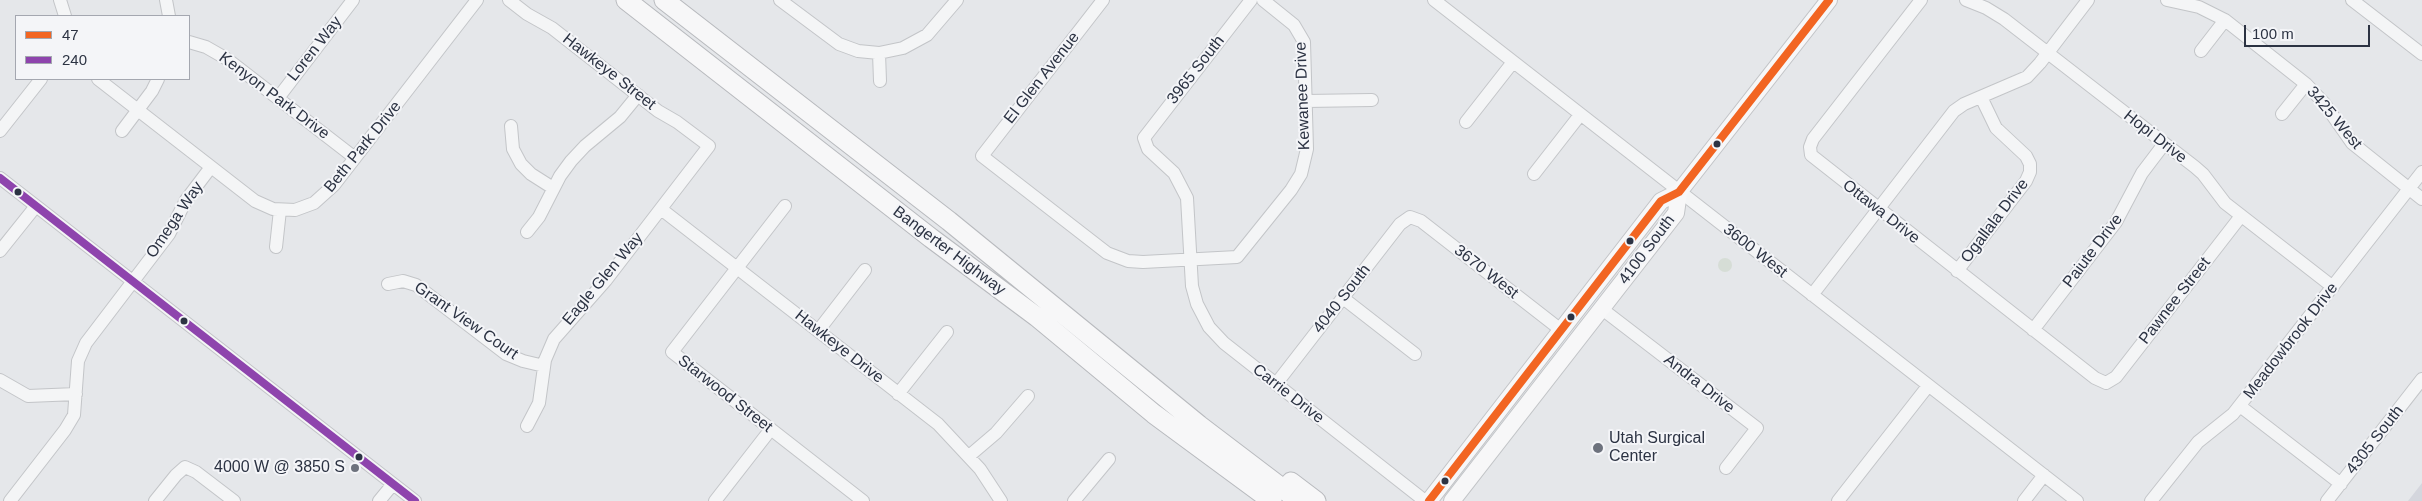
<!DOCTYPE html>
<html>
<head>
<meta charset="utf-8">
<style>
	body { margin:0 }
	#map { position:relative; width:2422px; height:501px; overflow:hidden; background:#e5e7ea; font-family:Helvetica,sans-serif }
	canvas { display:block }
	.legend { position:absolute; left:15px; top:15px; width:175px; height:65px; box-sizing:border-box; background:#f4f5f8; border:1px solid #a4a7b0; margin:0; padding:6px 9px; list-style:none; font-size:15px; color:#2c3343 }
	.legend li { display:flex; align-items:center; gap:10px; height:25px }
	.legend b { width:25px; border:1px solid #a4a7b0 }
	.scale { position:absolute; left:2244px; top:25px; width:126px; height:22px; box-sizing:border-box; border:2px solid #2c3343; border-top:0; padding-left:6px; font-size:15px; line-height:18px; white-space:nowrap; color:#2c3343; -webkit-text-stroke:4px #f4f5f8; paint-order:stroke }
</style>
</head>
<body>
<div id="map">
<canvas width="2422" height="501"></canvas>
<ul class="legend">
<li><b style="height:6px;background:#f26522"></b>47</li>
<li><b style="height:6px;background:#8e44ad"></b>240</li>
</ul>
<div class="scale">100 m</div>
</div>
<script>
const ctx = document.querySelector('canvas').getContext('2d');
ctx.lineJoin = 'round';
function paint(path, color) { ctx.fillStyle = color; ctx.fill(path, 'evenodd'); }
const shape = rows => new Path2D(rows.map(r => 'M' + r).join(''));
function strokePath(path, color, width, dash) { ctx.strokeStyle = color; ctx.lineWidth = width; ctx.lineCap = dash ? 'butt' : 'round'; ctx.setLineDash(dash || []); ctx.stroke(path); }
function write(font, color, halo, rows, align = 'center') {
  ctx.font = font + ' Helvetica,sans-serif'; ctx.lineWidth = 4; ctx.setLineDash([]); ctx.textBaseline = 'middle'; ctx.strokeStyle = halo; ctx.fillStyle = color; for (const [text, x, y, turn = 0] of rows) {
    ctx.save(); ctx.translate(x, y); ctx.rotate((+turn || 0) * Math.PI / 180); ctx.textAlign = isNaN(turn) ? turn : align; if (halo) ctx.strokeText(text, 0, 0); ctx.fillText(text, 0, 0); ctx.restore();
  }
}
const built = shape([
	[2422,483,2422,501,2408,501]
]);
const green = shape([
	'1718 265a7 7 0 1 1 14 0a7 7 0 1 1-14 0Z'
]);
const minor = shape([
	[60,0,65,16],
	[166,0,169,16],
	[509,0,527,14,552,28,658,111,677,122,709,146,606,280,554,339,545,360,539,403,527,426],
	[780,0,839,44,858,51,879,53,903,48,927,35,957,0],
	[1103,0,982,156,1107,253,1128,261,1143,262,1237,257,1291,190,1301,174,1307,149,1304,42,1294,25,1263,0],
	[1251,0,1144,138,1148,149,1174,173,1187,198,1192,286,1197,304,1209,327,1224,343,1425,501],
	[1434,0,2077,501],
	[1921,0,1813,139,1810,147,1811,155,2095,378,2106,383,2116,377,2241,216],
	[1966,0,1986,8,2004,19,2195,167,2203,174,2225,203,2333,287],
	[2167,0,2199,7,2225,20,2306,84,2324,103,2352,143,2422,199],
	[2352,0,2422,54],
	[189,42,206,47,227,59,355,158],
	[2201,51,2225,20],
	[879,53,880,81],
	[98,79,255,201,273,209,295,210,314,203,334,185,477,0],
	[278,98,353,0],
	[1306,101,1372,100],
	[2282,114,2306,84],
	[1466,122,1513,62],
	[511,126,513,149,521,164,531,174,553,188],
	[0,131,41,79],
	[122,131,152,91,158,79],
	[1534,174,1580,115],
	[0,178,415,501],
	[785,206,672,352,863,501],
	[661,209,938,424,980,469,1001,501],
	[527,232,539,217,560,176,571,161,585,146,620,117,638,95],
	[276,247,280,210],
	[0,251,36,206],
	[1957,271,2026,181,2030,172,2030,164,2026,156,1996,128,1981,97],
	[388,284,403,281,416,285,506,354,523,361,544,366],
	[1812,295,1954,111,1964,104,2027,77,2040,63,2088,0],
	[1343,298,1415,354],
	[1602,309,1757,428,1726,468],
	[2033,330,2116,222,2142,173,2164,144],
	[818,331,865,270],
	[0,380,28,396,76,394],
	[1276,384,1400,224,1410,217,1421,221,1561,330],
	[898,394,947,332],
	[2240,406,2341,484],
	[969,456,996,433,1028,396],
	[10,501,65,430,74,415,78,361,86,343,169,234,186,200,211,167],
	[155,501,176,475,185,467,196,472,234,501],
	[379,501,393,484],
	[715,501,771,429],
	[1074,501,1109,459],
	[1838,501,1928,386],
	[2024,501,2044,475],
	[2151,501,2198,442,2233,414,2422,172],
	[2327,501,2422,379]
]);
const major = shape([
	[1429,501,1661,201,1679,192,1829,0],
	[1452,501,1676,213,1679,192]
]);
const highway = shape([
	[626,0,931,238,1037,317,1154,414,1272,501],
	[664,0,949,221,1199,425,1299,501],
	[1291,482,1316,501]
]);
const bus1 = shape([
	[1429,501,1661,201,1679,192,1829,0]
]);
const bus2 = shape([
	[0,178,415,501]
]);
const markers = [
	[1717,144,4.5,"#2c3343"],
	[18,192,4.5,"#2c3343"],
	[1630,241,4.5,"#2c3343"],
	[1571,317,4.5,"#2c3343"],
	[184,321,4.5,"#2c3343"],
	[1598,448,6,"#6d727d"],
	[359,457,4.5,"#2c3343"],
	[355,468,5,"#6d727d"],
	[1445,481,4.5,"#2c3343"]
];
const streetNames = [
	["Loren Way",315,49,-52],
	["3965 South",1196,70,-52],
	["Hawkeye Street",609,72,38],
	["El Glen Avenue",1042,78,-52],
	["Kenyon Park Drive",274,96,37],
	["Kewanee Drive",1303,96,-92],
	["3425 West",2334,118,50],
	["Hopi Drive",2155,137,38],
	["Beth Park Drive",363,147,-51],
	["Ottawa Drive",1881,212,38],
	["Omega Way",175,220,-56],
	["Ogallala Drive",1995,221,-53],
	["4100 South",1647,250,-53],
	["Bangerter Highway",949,251,37],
	["3600 West",1755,251,38],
	["Paiute Drive",2093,251,-53],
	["3670 West",1486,272,38],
	["Eagle Glen Way",603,279,-50],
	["4040 South",1342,299,-52],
	["Pawnee Street",2175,301,-52],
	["Grant View Court",466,321,35],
	["Meadowbrook Drive",2291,341,-52],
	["Hawkeye Drive",839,347,38],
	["Andra Drive",1699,384,38],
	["Starwood Street",725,394,38],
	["Carrie Drive",1288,394,38],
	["4305 South",2375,440,-52]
];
const poiNames = [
	["Utah Surgical",1609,439],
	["Center",1609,457],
	["4000 W @ 3850 S",345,468,"right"]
];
paint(built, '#d4d6dd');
paint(green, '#d6ddd6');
strokePath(minor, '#c3c5c8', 14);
strokePath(major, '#c2c4c7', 18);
strokePath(highway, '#b8babe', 21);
strokePath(minor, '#f4f5f6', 12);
strokePath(major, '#f7f7f8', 16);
strokePath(highway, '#f7f7f8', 19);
strokePath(bus1, '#f26522', 8);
strokePath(bus2, '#8e44ad', 8);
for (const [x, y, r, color] of markers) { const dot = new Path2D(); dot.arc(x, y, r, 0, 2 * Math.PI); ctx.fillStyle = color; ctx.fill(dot); strokePath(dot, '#f4f5f8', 2); }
write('16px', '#2c3343', '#f4f5f8', streetNames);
write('16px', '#2c3343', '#f4f5f8', poiNames, 'left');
</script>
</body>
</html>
